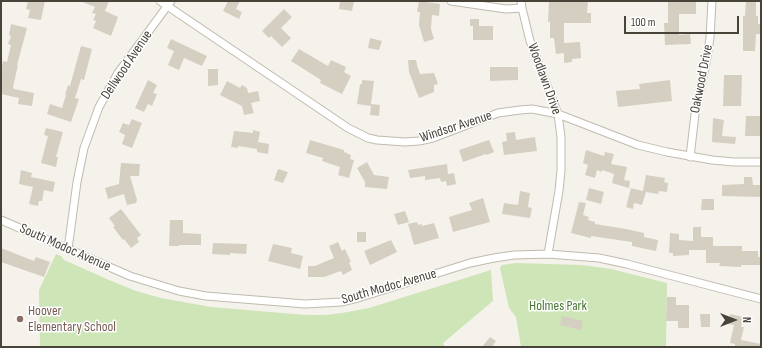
<!DOCTYPE html>
<html>
<head>
<meta charset="utf-8">
<style>
	body { margin:0 }
	#map { position:relative; width:762px; height:348px; overflow:hidden; background:#f5f2ec; font-family:"Sofia Sans Condensed",sans-serif }
	canvas { display:block }
	.frame { position:absolute; inset:0; border:2px solid #48443a; pointer-events:none }
	.north { position:absolute; left:714px; top:300px; width:40px; height:40px; -webkit-text-stroke:3px #fff; paint-order:stroke; rotate:90deg; font-size:11px; font-weight:700; line-height:16px; text-align:center; color:#48443a }
	.north::after { content:''; display:block; margin:auto; width:14px; height:18px; background:#48443a; clip-path:polygon(50% 0,100% 100%,50% 72%,0 100%) }
	.scale { position:absolute; left:624px; top:16px; width:115px; height:18px; box-sizing:border-box; border:2px solid #48443a; border-top:0; padding-left:5px; font-size:12px; line-height:14px; white-space:nowrap; color:#48443a; -webkit-text-stroke:3px #fff; paint-order:stroke }
</style>
</head>
<body>
<div id="map">
<canvas width="762" height="348"></canvas>
<div class="frame"></div>
<div class="north">N</div>
<div class="scale">100 m</div>
</div>
<script>
const ctx = document.querySelector('canvas').getContext('2d');
ctx.lineJoin = 'round';
function paint(path, color) { ctx.fillStyle = color; ctx.fill(path, 'evenodd'); }
const shape = rows => new Path2D(rows.map(r => 'M' + r).join(''));
function strokePath(path, color, width, dash) { ctx.strokeStyle = color; ctx.lineWidth = width; ctx.lineCap = dash ? 'butt' : 'round'; ctx.setLineDash(dash || []); ctx.stroke(path); }
function write(font, color, halo, rows, align = 'center') {
  ctx.font = font + ' "Sofia Sans Condensed",sans-serif'; ctx.lineWidth = 3; ctx.setLineDash([]); ctx.textBaseline = 'middle'; ctx.strokeStyle = halo; ctx.fillStyle = color; for (const [text, x, y, turn = 0] of rows) {
    ctx.save(); ctx.translate(x, y); ctx.rotate((+turn || 0) * Math.PI / 180); ctx.textAlign = isNaN(turn) ? turn : align; if (halo) ctx.strokeText(text, 0, 0); ctx.fillText(text, 0, 0); ctx.restore();
  }
}
const green = shape([
	[56,254,61,256,64,260,109,280,136,291,161,298,211,307,306,315,326,315,342,313,369,308,491,270,493,301,443,343,444,346,443,347,40,347,39,290],
	[516,263,582,265,611,269,667,283,666,347,521,347,516,317,509,308,500,268,502,265]
]);
const building = shape([
	[28,1,45,1,41,20,28,18,30,10,26,9],
	[80,1,109,1,105,11,118,17,111,36,93,28,96,21,93,20,96,14,92,13,95,7],
	[228,1,240,1,236,9,242,12,239,19,223,11],
	[340,1,354,1,352,11,339,9],
	[419,1,440,4,439,16,432,15,431,29,434,39,424,42,419,25,420,12,417,12],
	[549,1,588,1,587,13,591,13,591,23,564,23,564,43,580,42,581,58,572,59,572,62,564,63,564,53,556,54,554,38,550,38,550,22,548,22],
	[746,1,756,1,756,16,758,16,758,24,761,24,761,34,756,34,755,51,743,51,743,16,745,16],
	[668,2,696,2,696,14,679,14,679,35,690,34,691,44,665,45,664,23,668,23],
	[284,9,292,17,281,28,291,38,282,47,271,36,269,38,262,31],
	[470,19,479,19,479,26,493,26,493,40,473,40,473,26,470,26],
	[11,24,27,28,17,65,18,65,13,87,14,89,34,93,32,106,18,104,19,98,1,94,1,72,3,61,7,62,11,45,8,44,11,36,9,35],
	[370,38,382,41,379,50,368,48],
	[171,39,207,56,202,66,184,58,179,70,168,65,174,51,167,48],
	[81,46,92,49,84,80,81,79,75,98,79,99,71,122,47,114,50,104,62,108,66,95,65,95,68,85,70,86],
	[299,49,328,66,331,60,346,67,344,72,351,76,342,94,320,83,321,80,291,61],
	[408,60,416,60,417,65,420,74,434,73,438,84,434,85,434,92,419,98,409,72],
	[490,67,518,67,518,80,490,81],
	[208,69,218,69,218,85,208,86],
	[724,75,742,75,741,106,723,106],
	[148,80,157,85,153,93,157,94,152,106,148,104,144,112,135,108],
	[362,80,374,81,371,104,380,105,379,116,370,115,371,106,357,104,360,84,362,84],
	[670,80,672,101,618,107,616,91,640,89,639,84],
	[227,81,240,88,242,85,247,88,248,93,258,91,260,101,251,103,254,113,244,115,242,106,220,95],
	[746,116,761,116,760,136,745,136],
	[713,118,724,120,722,136,736,137,735,144,712,142],
	[132,119,142,123,132,148,122,144,125,135,119,132,123,123,129,125],
	[46,128,63,132,56,157,58,157,56,167,41,163,48,136,44,135],
	[253,130,260,132,258,142,269,144,268,154,257,152,257,149,238,146,238,148,231,147,234,131,253,133],
	[515,132,516,140,535,137,537,151,504,155,502,142,507,141,506,133],
	[310,140,344,150,344,152,351,155,350,159,354,160,349,178,338,175,340,167,322,161,323,158,306,153],
	[489,140,494,152,487,155,486,154,463,162,459,150],
	[586,150,604,156,605,152,614,154,611,164,627,167,624,180,630,181,629,188,612,183,614,174,602,170,602,172,597,170,595,178,585,175,588,165,583,163],
	[367,162,374,175,389,177,387,189,365,187,365,182,357,168],
	[121,163,140,164,139,176,130,176,137,200,136,203,127,205,124,194,108,199,105,188,119,184],
	[447,164,448,174,454,173,456,184,447,186,446,181,441,182,440,178,425,180,425,176,410,178,408,170],
	[278,169,288,172,283,183,274,180],
	[21,170,32,173,31,177,55,182,53,192,44,190,42,201,39,201,38,206,29,204,33,187,19,184],
	[646,175,665,178,664,182,668,183,667,192,659,191,658,194,646,192,642,205,634,203,633,209,626,207,631,188,643,191],
	[744,177,752,177,753,185,761,185,761,197,722,196,722,185,744,184],
	[589,188,604,192,601,204,586,200],
	[520,191,530,193,528,207,532,208,530,218,502,214,504,203,518,205],
	[483,198,490,222,453,232,449,217,472,210,469,203],
	[702,199,714,199,714,210,701,210],
	[579,202,586,203,583,215,589,217,588,220,595,222,595,224,626,229,644,233,644,237,658,240,656,251,632,246,632,242,591,236,591,238,571,233],
	[121,209,141,235,137,238,139,242,131,248,124,239,123,240,113,227,115,226,109,218],
	[405,211,409,222,398,225,394,214],
	[170,220,183,220,183,233,201,234,201,245,179,245,179,246,169,246],
	[417,222,418,225,422,224,422,226,434,223,439,238,414,245,408,224],
	[693,227,701,227,701,237,713,237,713,246,742,246,742,251,758,251,758,257,761,257,761,265,741,265,741,267,719,266,720,263,706,263,706,250,689,250,689,255,673,256,673,253,669,253,670,233,679,234,679,240,693,241],
	[357,232,366,232,366,242,357,242],
	[391,240,397,252,370,265,364,251],
	[338,242,342,251,345,249,351,262,349,262,352,270,343,275,341,271,324,277,308,277,308,266,315,266,334,258,329,246],
	[213,243,247,244,246,254,230,253,230,255,212,254],
	[273,244,292,248,291,253,303,256,300,269,268,261],
	[1,248,34,261,36,257,50,262,44,277,1,262],
	[667,297,676,297,676,305,689,305,689,328,678,328,678,321,666,321],
	[700,314,710,314,710,327,701,327],
	[730,314,743,317,741,327,744,327,741,340,761,344,761,347,735,347,735,344,730,343,734,325,728,324],
	[562,316,583,321,581,330,560,325],
	[490,337,496,341,492,347,482,347]
]);
const minor = shape([
	[160,1,348,128,368,138,377,140,405,142,419,141,433,138,498,113,520,110,532,109,558,114,638,145,667,152,712,160,734,162,761,162],
	[451,1,506,9,522,8],
	[521,1,522,8,530,41,558,114,561,137,561,170,559,191,548,254],
	[690,157,695,114,706,63,710,38,712,1],
	[1,220,130,276,179,291,206,296,305,304,341,302,358,298,470,263,494,258,514,255,548,254,599,258,627,264,761,299],
	[68,249,77,182,84,148,99,107,118,73,171,1]
]);
const markers = [
	[20,319,4,"#8d6e63"]
];
const streetNames = [
	["Dellwood Avenue",127,65,-56],
	["Woodlawn Drive",544,79,70],
	["Oakwood Drive",702,79,-79],
	["Windsor Avenue",456,127,-18],
	["South Modoc Avenue",65,248,24],
	["South Modoc Avenue",389,287,-16]
];
const parkNames = [
	["Holmes Park",558,306]
];
const educationNames = [
	["Hoover",28,311],
	["Elementary School",28,327]
];
paint(green, '#cee5b8');
paint(building, '#d5cfc2');
strokePath(minor, '#c0bbaf', 9);
strokePath(minor, '#fff', 7);
for (const [x, y, r, color] of markers) { const dot = new Path2D(); dot.arc(x, y, r, 0, 2 * Math.PI); ctx.fillStyle = color; ctx.fill(dot); strokePath(dot, '#fff', 1.5); }
write('14px', '#48443a', '#fff', streetNames);
write('14px', '#467730', '#fff', parkNames);
write('14px', '#785e54', '#fff', educationNames, 'left');
</script>
</body>
</html>
